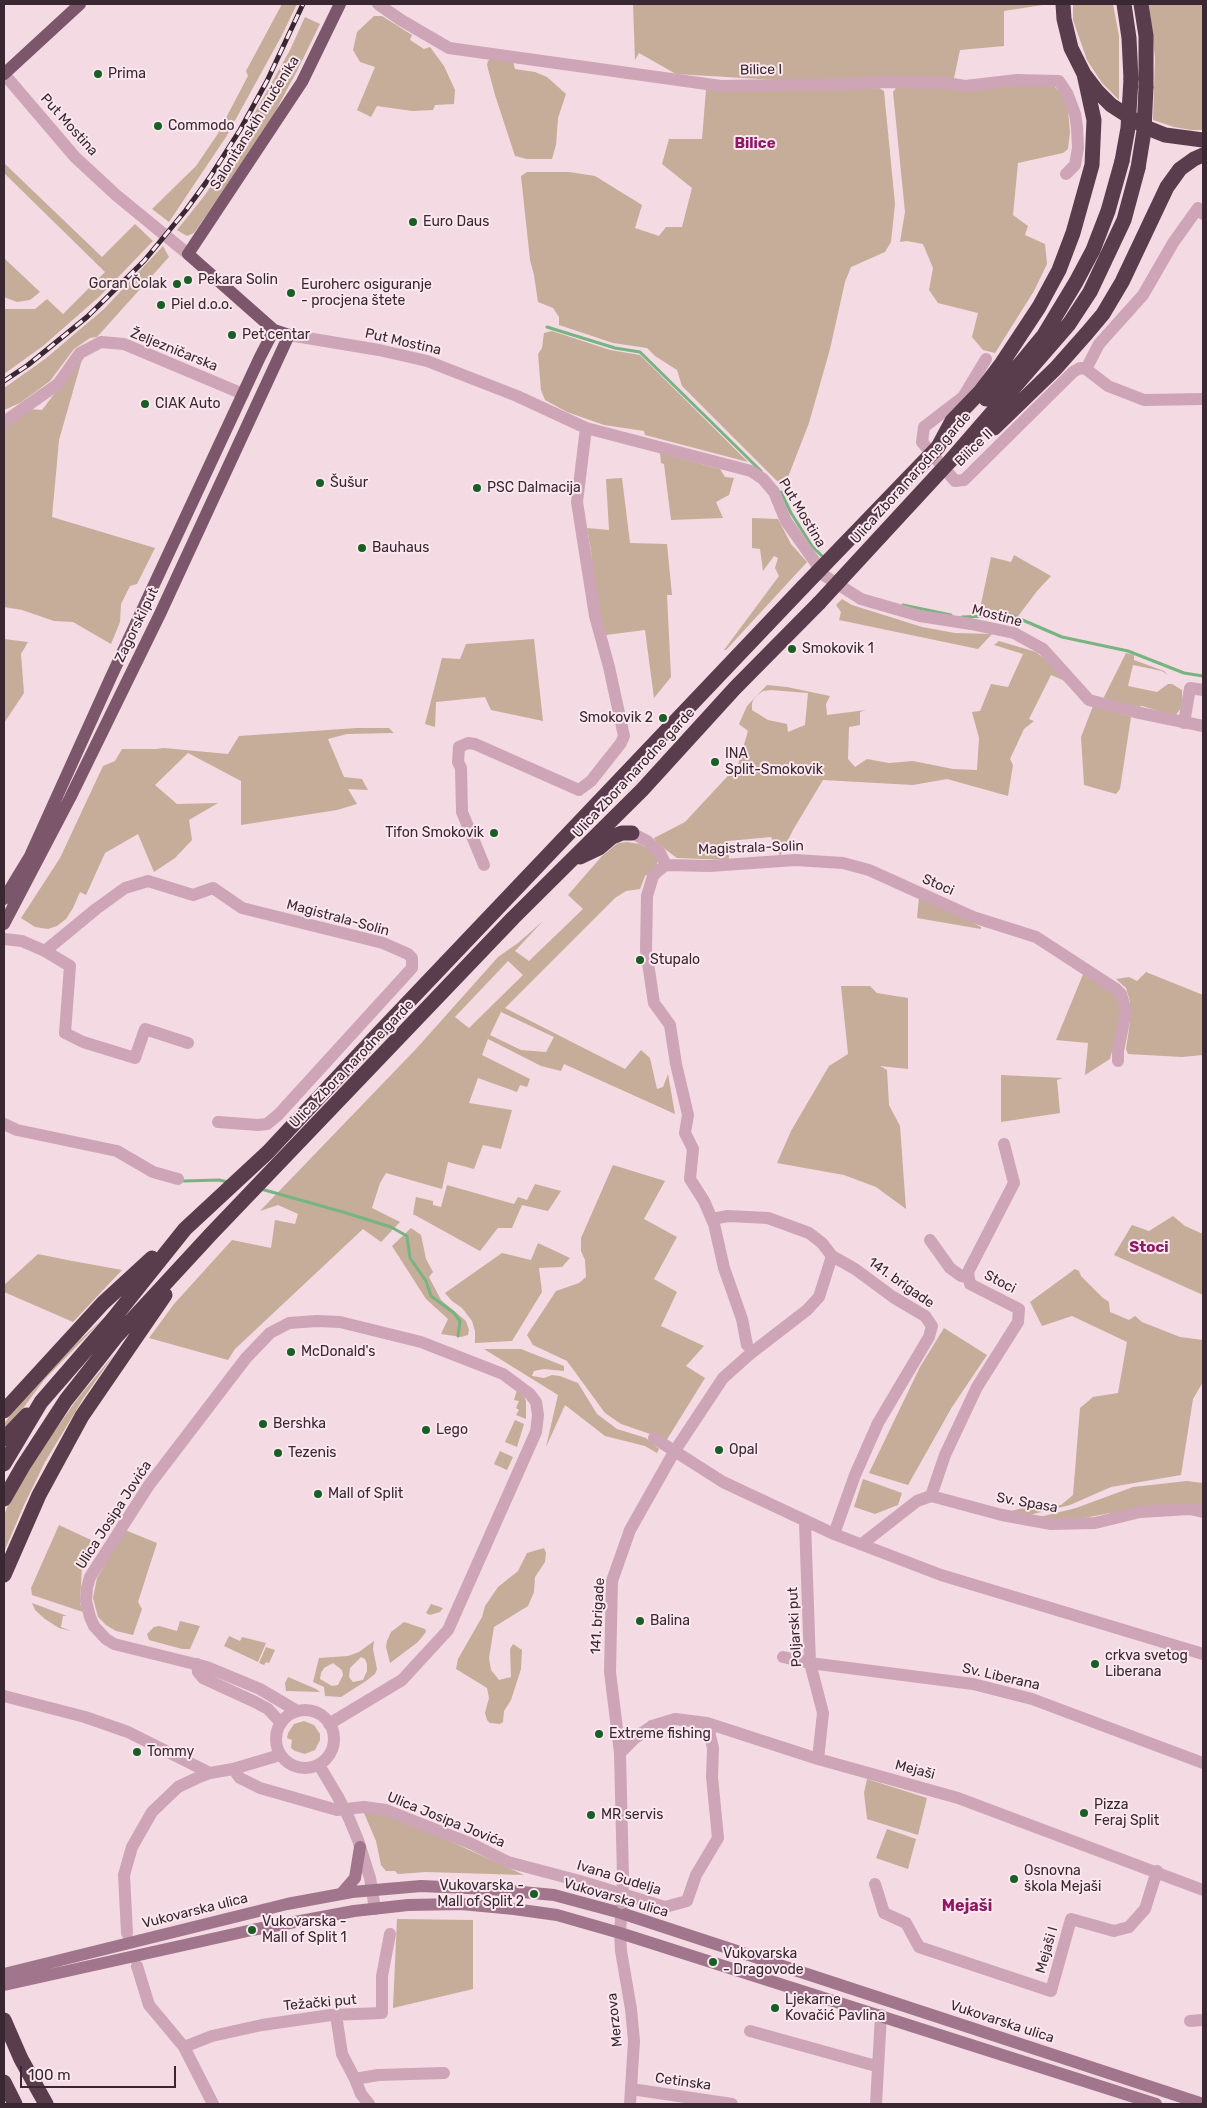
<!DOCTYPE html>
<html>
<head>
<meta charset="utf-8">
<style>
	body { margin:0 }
	#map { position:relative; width:1207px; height:2108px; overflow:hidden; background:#f4dae3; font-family:Rubik,sans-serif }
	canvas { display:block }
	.frame { position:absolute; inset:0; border:5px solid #392731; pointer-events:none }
	.scale { position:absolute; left:20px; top:2066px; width:156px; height:22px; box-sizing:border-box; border:2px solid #392731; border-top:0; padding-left:6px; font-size:15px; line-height:18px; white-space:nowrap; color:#392731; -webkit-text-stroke:4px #fbe7ee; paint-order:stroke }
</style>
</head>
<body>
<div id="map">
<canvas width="1207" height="2108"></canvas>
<div class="frame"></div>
<div class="scale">100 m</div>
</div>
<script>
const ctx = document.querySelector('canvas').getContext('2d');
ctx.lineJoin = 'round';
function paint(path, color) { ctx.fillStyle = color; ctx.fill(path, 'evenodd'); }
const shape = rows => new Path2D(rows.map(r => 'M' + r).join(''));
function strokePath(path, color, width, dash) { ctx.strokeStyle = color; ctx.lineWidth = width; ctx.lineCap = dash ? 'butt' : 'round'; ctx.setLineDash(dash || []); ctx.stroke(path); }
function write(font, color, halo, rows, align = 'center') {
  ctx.font = font + ' Rubik,sans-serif'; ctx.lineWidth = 4; ctx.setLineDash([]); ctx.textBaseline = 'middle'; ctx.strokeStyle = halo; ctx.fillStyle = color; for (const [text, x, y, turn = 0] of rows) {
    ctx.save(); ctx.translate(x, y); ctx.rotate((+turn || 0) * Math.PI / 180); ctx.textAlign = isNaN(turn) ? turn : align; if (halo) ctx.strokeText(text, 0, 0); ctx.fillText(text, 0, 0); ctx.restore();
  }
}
const green = shape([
	[282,4,297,4,282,35,226,137,169,222,152,209,196,166,217,135,248,76,246,71],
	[633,4,1049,4,1004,11,1004,46,960,50,954,78,777,80,676,74,639,53,635,60],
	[1073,4,1113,4,1119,36,1119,100,1102,83,1087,60,1073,20],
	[1149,4,1203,4,1203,130,1191,130,1174,127,1153,120,1155,58],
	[374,16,382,16,412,35,410,40,424,49,430,47,444,66,455,90,454,104,435,105,433,110,412,111,377,106,371,117,357,110,375,67,360,62,353,50,357,32],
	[305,17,320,24,298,69,275,112,218,198,194,233,187,236,177,230,205,195,235,148,290,50],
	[491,58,513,61,515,69,535,72,547,77,566,94,558,118,556,145,552,159,527,159,515,156,495,95,487,65,488,61],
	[1053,85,1061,93,1068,110,1070,132,1068,149,1063,153,1018,163,1013,215,1028,226,1025,235,1045,244,1047,264,1034,291,995,353,983,350,972,337,978,313,938,303,929,290,933,268,923,244,907,241,900,242,905,212,893,92,896,88],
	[879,88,884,91,895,204,891,242,885,252,851,267,845,282,830,349,809,423,788,477,782,486,682,386,677,370,655,356,647,348,613,343,559,325,559,317,553,308,538,302,534,275,530,260,521,176,527,172,569,172,595,176,642,205,635,228,659,236,666,227,682,227,692,188,662,164,669,139,702,139,706,90],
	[4,163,102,257,135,224,153,241,100,296,43,346,4,374,4,309,35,309,47,299,63,314,105,272,4,173],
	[163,246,169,257,97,337,90,338,74,349,50,381,20,403,4,410,4,388,45,359,104,309],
	[4,258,40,292,30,300,17,302,4,297],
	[552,331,610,350,640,355,748,462,645,435,644,431,604,425,567,412,545,400,541,390,538,354,542,348,544,333],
	[83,356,59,440,52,517,155,548,137,584,130,586,121,604,120,622,111,644,73,622,54,621,22,610,4,607,4,427,29,409,42,410],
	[660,453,720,469,725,477,734,478,729,495,716,502,723,518,671,520,664,464,661,463],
	[622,478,630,543,667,544,672,595,667,595,671,677,654,698,645,630,606,635,600,615,593,580,591,550,587,528,609,530,606,479],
	[752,518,778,519,791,544,807,562,726,650,724,650,779,576,775,568,778,558,774,556,763,571,760,549,752,548],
	[1014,555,1051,576,1037,591,1016,619,1009,617,978,618,991,557,1011,562],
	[842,599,852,605,922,627,955,633,992,634,978,649,839,620,841,612,836,605],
	[4,639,28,642,21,654,24,693,4,723],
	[534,639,543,721,491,710,485,697,436,702,435,727,425,724,442,658,460,659,466,644],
	[999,641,1036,652,1051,664,1065,681,1051,675,1029,719,1034,721,1024,729,1010,759,1013,765,1008,796,947,779,913,785,823,780,793,830,780,856,771,837,728,841,729,860,677,858,657,843,654,838,685,822,738,765,748,731,739,724,747,706,767,685,787,687,830,696,826,704,827,715,866,710,860,712,860,725,849,727,848,759,855,767,867,759,889,763,913,761,953,769,977,770,979,738,972,712,980,711,991,684,1008,687,1023,654,994,645],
	[771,690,808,693,805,725,788,732,787,724,768,720,752,710,752,703,755,697,763,691],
	[1126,653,1134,655,1134,660,1164,671,1168,675,1162,671,1133,665,1128,686,1157,692,1168,684,1172,684,1182,690,1182,707,1175,716,1142,706,1139,707,1103,699],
	[1093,706,1131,717,1120,789,1116,794,1084,785,1081,737],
	[357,728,389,728,394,733,347,734,328,739,344,777,362,779,368,790,348,789,357,804,337,810,241,825,241,781,188,753,155,785,177,804,218,803,189,820,192,840,175,858,154,872,138,834,105,853,86,895,80,892,73,908,66,919,57,926,48,929,35,927,21,918,60,858,103,766,115,761,122,749,155,749,164,748,228,754,239,736],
	[627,842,640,844,651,851,659,859,654,871,645,876,640,889,626,891,615,898,505,1008,625,1069,641,1050,650,1058,657,1089,663,1087,668,1074,675,1114,564,1064,561,1071,541,1066,488,1039,482,1055,530,1079,527,1087,520,1085,517,1092,478,1078,469,1103,512,1110,501,1149,483,1145,474,1169,448,1162,442,1189,386,1173,380,1183,372,1208,400,1222,381,1242,363,1229,235,1349,228,1360,149,1338,174,1304,232,1240,271,1248,275,1220,295,1224,298,1214,278,1205,260,1211,416,1049,498,957,518,943,543,921,515,951,529,961,583,909,568,895,602,856,618,843],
	[508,961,523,975,469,1028,455,1017],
	[501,1012,554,1037,546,1052,521,1050,490,1035],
	[919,897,981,927,981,929,917,918],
	[1084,972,1115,993,1122,1012,1110,1059,1085,1075,1088,1043,1056,1040],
	[1146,972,1203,995,1203,1055,1182,1057,1128,1054,1126,1049,1130,1022,1130,1002,1126,988,1116,979,1129,977,1137,981],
	[841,986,870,986,877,993,908,998,908,1069,880,1066,887,1070,889,1105,900,1126,906,1209,876,1187,844,1175,777,1163,791,1131,829,1066,848,1054],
	[1001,1075,1063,1078,1057,1080,1060,1113,1001,1122],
	[613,1165,665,1181,644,1219,677,1237,654,1279,677,1292,661,1326,704,1346,686,1366,705,1378,666,1441,659,1437,621,1424,605,1413,567,1361,533,1345,527,1335,556,1291,579,1283,586,1277,585,1260,581,1251,581,1238],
	[535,1184,561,1191,548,1211,522,1205,512,1228,498,1228,480,1251,413,1214,416,1197,433,1201,433,1205,441,1207,447,1185,514,1204,518,1197,527,1200],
	[1173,1216,1185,1226,1203,1234,1203,1295,1114,1255,1132,1225,1149,1231],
	[411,1228,421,1235,426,1259,433,1272,429,1277,441,1300,466,1321,469,1330,468,1335,461,1337,441,1334,448,1319,426,1299,392,1246],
	[538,1243,570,1258,562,1267,539,1268,542,1292,512,1341,475,1343,475,1331,472,1321,462,1308,452,1301,445,1293,502,1253,531,1260],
	[38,1254,67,1260,122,1270,73,1322,4,1292,4,1285],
	[1075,1269,1079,1271,1081,1276,1103,1298,1109,1302,1110,1312,1129,1320,1135,1316,1142,1322,1180,1337,1203,1340,1203,1382,1193,1399,1181,1475,1111,1487,1070,1505,1025,1516,1007,1512,1031,1506,1061,1505,1073,1495,1080,1408,1093,1397,1118,1393,1127,1342,1072,1316,1042,1326,1030,1302],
	[104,1318,44,1380,4,1434,4,1424,13,1411,71,1348],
	[944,1328,987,1355,952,1407,908,1485,869,1473,920,1367],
	[484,1349,521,1349,564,1366,564,1371,544,1369,534,1371,532,1376,544,1378,552,1375,560,1376,578,1383,597,1414,617,1429,646,1438,659,1449,657,1453,645,1446,605,1436,565,1405,546,1447,558,1395],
	[115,1353,83,1399,45,1462,24,1505,4,1552,4,1515,8,1505,34,1460,78,1398],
	[517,1390,522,1391,526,1401,526,1419,516,1415,519,1410,516,1408,519,1401,514,1400],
	[515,1420,524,1424,517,1447,505,1442],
	[500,1451,513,1457,507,1470,494,1464],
	[863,1479,902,1493,898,1505,875,1514,854,1507],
	[1187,1481,1203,1483,1203,1509,1110,1513,1074,1520,1036,1518,1076,1508,1133,1487],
	[59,1525,91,1540,82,1566,80,1603,83,1612,32,1595,31,1588],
	[125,1530,157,1543,138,1602,142,1609,133,1635,116,1631,106,1625,98,1617,93,1598,97,1578],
	[544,1548,546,1553,545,1562,535,1577,534,1592,528,1606,494,1627,489,1658,491,1670,499,1680,511,1677,510,1649,513,1644,522,1650,521,1669,511,1700,504,1711,503,1722,500,1724,490,1723,487,1720,485,1713,489,1698,487,1688,456,1669,458,1659,482,1617,485,1606,498,1587,518,1571,527,1553],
	[32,1603,67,1616,63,1616,61,1627,71,1631,59,1628,45,1619,35,1610],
	[431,1604,443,1608,440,1612,430,1615,426,1613],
	[180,1621,200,1626,190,1649,182,1649,149,1640,147,1634,154,1627,159,1626,177,1631],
	[404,1622,425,1629,426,1632,418,1642,390,1663,386,1647,387,1641,391,1632],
	[229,1636,240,1641,242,1637,266,1643,258,1662,224,1646],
	[374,1641,373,1649,377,1669,375,1674,366,1681,341,1697,325,1696,324,1687,313,1682,319,1658,348,1656,359,1652],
	[361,1657,365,1659,367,1664,367,1671,363,1680,353,1682,349,1677,350,1668],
	[333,1663,342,1670,343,1675,338,1685,332,1686,320,1679,321,1673,324,1668],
	[266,1647,275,1650,269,1663,266,1662,264,1665,259,1663],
	[288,1677,316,1689,320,1692,286,1691,285,1683],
	[304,1721,314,1725,320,1734,320,1740,315,1750,305,1754,295,1751,291,1748,292,1740,287,1738,288,1733,294,1724],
	[867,1779,927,1798,918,1835,867,1819,864,1793],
	[376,1811,434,1834,524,1875,426,1872,398,1874,395,1871,386,1871,381,1865,376,1841,364,1813],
	[887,1829,916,1839,908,1869,876,1858],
	[397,1919,473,1920,473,1989,393,2008]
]);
const stream = shape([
	[547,327,615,348,640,352,761,471],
	[781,492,791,513,812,546,825,559],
	[903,605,951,615],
	[962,617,1011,615,1062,637,1128,651,1184,673,1203,676],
	[184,1181,219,1180,228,1182],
	[261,1189,343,1212,391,1227,407,1236,410,1258,426,1281,431,1296,454,1313,460,1321,458,1336]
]);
const street = shape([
	[378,4,401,20,449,48,721,86,844,84,887,82,946,83,965,86,1017,80,1059,81,1067,93,1075,114,1077,127,1078,148,1075,165,1066,174],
	[4,74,75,157,116,195,188,254],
	[1203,214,1198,208,1173,243,1143,295,1099,344,1086,369,1108,386,1144,400,1203,399],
	[289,335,379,350,427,361,517,396,586,428,751,471,763,479,774,492,786,521,825,576,861,599,920,616,971,624,1014,633,1043,649,1089,700,1135,712,1203,726],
	[986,359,963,397,924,427,922,442,955,481,964,480,1073,372,1080,368,1086,369],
	[4,422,58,384,80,353,101,342,124,344,243,394],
	[1184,723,1190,688,1203,690],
	[632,833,647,841,660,853,666,865],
	[484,865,462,812,461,768,458,762,459,747,468,743,475,744,579,790,591,781,621,743,624,736,609,667,595,616,577,502,586,428],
	[4,939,22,941,45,951,70,966,65,1033,83,1042,135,1058,145,1029,188,1043],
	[45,951,96,909,125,888,148,881,193,895,213,888,242,908,383,943,408,954,412,958,412,968,278,1115,267,1124,258,1125,218,1122],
	[4,1124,17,1130,117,1151,153,1172,178,1179],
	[712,1219,728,1216,768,1218,809,1233,822,1243,832,1256,855,1269,893,1297,925,1316,932,1326,929,1337,878,1423,855,1475,834,1534],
	[930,1240,950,1268,961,1276,969,1278],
	[747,1345,742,1319,724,1268,714,1224,704,1201,690,1179,693,1149,685,1133,688,1115,676,1064,670,1025,654,1003,646,950,647,896,653,876,658,871,666,865,710,866,795,860,843,863,869,870,973,917,1036,937,1116,989,1121,994,1126,1011,1118,1051,1118,1061],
	[654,1438,723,1482,834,1534,941,1575,1203,1654],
	[931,1496,945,1455,977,1387,1018,1322,1019,1309,970,1284,968,1272,1014,1183,1004,1144],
	[805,1522,810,1663,823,1713,818,1759],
	[862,1544,917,1501,931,1496,1002,1515,1051,1524,1095,1523,1140,1512,1190,1509,1203,1512],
	[783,1657,810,1663,973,1684,1032,1699,1203,1763],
	[197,1664,198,1672,203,1678,255,1702,268,1709,281,1723],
	[4,1696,85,1717,128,1732,210,1773],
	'276 1739a29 29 0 1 1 58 0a29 29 0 1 1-58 0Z',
	[297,1711,260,1689,207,1667,114,1644,106,1639,94,1626,90,1617,86,1601,87,1588,90,1577,149,1485,246,1358,270,1333,289,1323,317,1321,340,1322,421,1342,503,1374,530,1394,536,1402,538,1415,536,1432,448,1630,402,1680,329,1724],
	[620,1753,635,1738,652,1726,675,1719,707,1723,818,1759,958,1798,1203,1890],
	[319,1765,338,1797],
	[233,1769,240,1778,260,1788,337,1810,364,1807,386,1810,472,1844,508,1862,580,1881,665,1907,687,1901,696,1875,718,1838,712,1777,713,1748,707,1723],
	[348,1816,358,1840,370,1878,375,1909],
	[623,1877,620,1753,610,1672,612,1581,630,1530,674,1452,723,1378,750,1354,807,1310,819,1297,832,1256],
	[875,1884,884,1913,906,1923,919,1947,1051,1991,1071,1919,1114,1931,1129,1927,1145,1909,1157,1871],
	[622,1903,620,1933,621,1951,631,2009,634,2041,630,2104],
	[127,1933,124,1875,132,1847,152,1812,178,1787,197,1778,210,1773,233,1769,280,1755],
	[137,1966,149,2005,184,2047,213,2104],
	[336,2015,342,2054,355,2079,378,2075,444,2073],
	[1190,2021,1203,2020],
	[750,2031,876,2066],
	[184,2047,212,2036,262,2025,331,2015,382,2013,382,1976,390,1934],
	[355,2079,361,2094,369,2104],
	[631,2089,732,2104],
	[876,2104,881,2015]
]);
const secondary = shape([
	[342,1893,355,1878,360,1847],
	[4,1974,287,1904,352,1892,421,1886,490,1889,554,1895,621,1913,1203,2104],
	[4,1985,252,1930,354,1911,408,1905,461,1904,514,1909,557,1915,620,1933,1156,2104]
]);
const primary = shape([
	[4,74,80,4],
	[4,899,30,856,111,677,260,357,274,330],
	[4,924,70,798,160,614,289,335,274,330,188,254,302,82,340,4]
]);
const highway = shape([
	[1063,4,1064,19,1071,48,1084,74,1097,91,1111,105,1145,127,1165,135,1203,140],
	[1124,4,1129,38,1131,79],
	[1141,4,1146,36,1146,87],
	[986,399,1020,364,1044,335,1076,282,1093,250,1108,211,1122,161],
	[978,429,994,428,1056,368,1087,333,1103,314,1122,282,1167,187,1180,169,1194,159,1203,155],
	[938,447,952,421,980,392,1002,363,1039,307,1059,270,1073,233,1092,165,1094,120,1084,74],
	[951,460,1069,324,1090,292,1124,220,1138,168],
	[580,857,599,848,612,837,622,833,632,833],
	[4,1411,103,1303,152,1258],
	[4,1439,27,1415],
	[4,1464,41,1402,113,1319,185,1229,268,1152,376,1036,803,587],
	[4,1499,23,1466,66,1400,115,1338,211,1234,513,918,642,790,735,688,819,603],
	[4,1575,39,1495,82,1416,165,1295],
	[4,2020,21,2059,46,2104],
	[4,2082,15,2104]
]);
const rail = shape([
	[4,381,28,365,87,317,144,261,186,210,210,177,240,130,267,81,303,4]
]);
const streetBridge = shape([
	[338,1797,348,1816],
	[622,1903,623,1877]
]);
const highwayBridge = shape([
	[1122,161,1128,128,1131,79],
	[1138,168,1144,131,1146,87],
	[803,587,938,447],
	[819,603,951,460]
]);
const markers = [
	[98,74,5,"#185e26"],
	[158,126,5,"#185e26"],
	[413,222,5,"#185e26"],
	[188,280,5,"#185e26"],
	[177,284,5,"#185e26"],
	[291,293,5,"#185e26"],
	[161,305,5,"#185e26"],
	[232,335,5,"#185e26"],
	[145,404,5,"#185e26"],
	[320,483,5,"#185e26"],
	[477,488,5,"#185e26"],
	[362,548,5,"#185e26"],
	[792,649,5,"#185e26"],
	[663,718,5,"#185e26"],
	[715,762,5,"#185e26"],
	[494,833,5,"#185e26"],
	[640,960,5,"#185e26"],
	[291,1352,5,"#185e26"],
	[263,1424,5,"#185e26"],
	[426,1430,5,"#185e26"],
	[719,1450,5,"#185e26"],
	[278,1453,5,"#185e26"],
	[318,1494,5,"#185e26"],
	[640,1621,5,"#185e26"],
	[1095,1664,5,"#185e26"],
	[599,1734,5,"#185e26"],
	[137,1752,5,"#185e26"],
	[1084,1813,5,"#185e26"],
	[591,1815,5,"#185e26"],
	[1014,1879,5,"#185e26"],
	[534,1894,5,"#185e26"],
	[252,1930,5,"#185e26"],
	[713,1962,5,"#185e26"],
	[775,2008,5,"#185e26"]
];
const streetNames = [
	["Bilice I",761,70,-1],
	["Salonitanskih mučenika",255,123,-58],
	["Put Mostina",69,125,48],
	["Put Mostina",403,342,13],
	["Željezničarska",174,350,22],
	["Bilice II",974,448,-44],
	["Ulica Zbora narodne garde",911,478,-48],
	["Put Mostina",802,513,59],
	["Mostine",997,616,15],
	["Zagorski put",137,625,-64],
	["Ulica Zbora narodne garde",634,773,-47],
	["Magistrala-Solin",751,848,-2],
	["Stoci",938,885,24],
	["Magistrala-Solin",338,918,15],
	["Ulica Zbora narodne garde",352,1064,-46],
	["Stoci",1000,1282,27],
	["141. brigade",901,1283,35],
	["Sv. Spasa",1027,1503,10],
	["Ulica Josipa Jovića",114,1515,-57],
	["141. brigade",598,1616,-87],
	["Poljarski put",795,1627,-93],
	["Sv. Liberana",1001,1677,13],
	["Mejaši",915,1770,15],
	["Ulica Josipa Jovića",446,1820,22],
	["Ivana Gudelja",619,1878,17],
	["Vukovarska ulica",616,1898,16],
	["Vukovarska ulica",195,1911,-14],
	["Mejaši I",1047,1950,-74],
	["Težački put",320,2003,-5],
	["Merzova",615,2020,-96],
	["Vukovarska ulica",1002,2022,18],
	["Cetinska",683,2082,8]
];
const poiNames = [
	["Prima",108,74],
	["Commodo",168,126],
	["Euro Daus",423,222],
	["Pekara Solin",198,280],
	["Goran Čolak",167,284,"right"],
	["Euroherc osiguranje",301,285],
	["- procjena štete",301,301],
	["Piel d.o.o.",171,305],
	["Pet centar",242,335],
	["CIAK Auto",155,404],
	["Šušur",330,483],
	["PSC Dalmacija",487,488],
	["Bauhaus",372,548],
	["Smokovik 1",802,649],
	["Smokovik 2",653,718,"right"],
	["INA",725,754],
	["Split-Smokovik",725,770],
	["Tifon Smokovik",484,833,"right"],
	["Stupalo",650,960],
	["McDonald's",301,1352],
	["Bershka",273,1424],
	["Lego",436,1430],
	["Opal",729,1450],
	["Tezenis",288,1453],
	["Mall of Split",328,1494],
	["Balina",650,1621],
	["crkva svetog",1105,1656],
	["Liberana",1105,1672],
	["Extreme fishing",609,1734],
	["Tommy",147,1752],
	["Pizza",1094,1805],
	["Feraj Split",1094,1821],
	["MR servis",601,1815],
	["Osnovna",1024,1871],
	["škola Mejaši",1024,1887],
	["Vukovarska -",524,1886,"right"],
	["Mall of Split 2",524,1902,"right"],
	["Vukovarska -",262,1922],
	["Mall of Split 1",262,1938],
	["Vukovarska",723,1954],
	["- Dragovode",723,1970],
	["Ljekarne",785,2000],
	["Kovačić Pavlina",785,2016]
];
const neighbourhoodNames = [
	["Bilice",755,144],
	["Stoci",1149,1248]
];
const quarterNames = [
	["Mejaši",967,1906]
];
paint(green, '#c5ad99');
strokePath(stream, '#76b481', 3);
strokePath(street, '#cea5b6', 12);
strokePath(secondary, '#a1768c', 12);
strokePath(primary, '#7c566a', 12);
strokePath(highway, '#5a3d4d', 15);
strokePath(rail, '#392731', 5);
strokePath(rail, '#fbe7ee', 3, [9]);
strokePath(streetBridge, '#cea5b6', 12);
strokePath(highwayBridge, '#5a3d4d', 15);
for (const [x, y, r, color] of markers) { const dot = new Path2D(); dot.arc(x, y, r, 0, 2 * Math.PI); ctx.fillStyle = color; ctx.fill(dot); strokePath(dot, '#fbe7ee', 2); }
write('14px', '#392731', '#fbe7ee', streetNames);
write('14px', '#392731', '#fbe7ee', poiNames, 'left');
write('bold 15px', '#901863', '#fbe7ee', neighbourhoodNames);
write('bold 16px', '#901863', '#fbe7ee', quarterNames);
</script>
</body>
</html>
